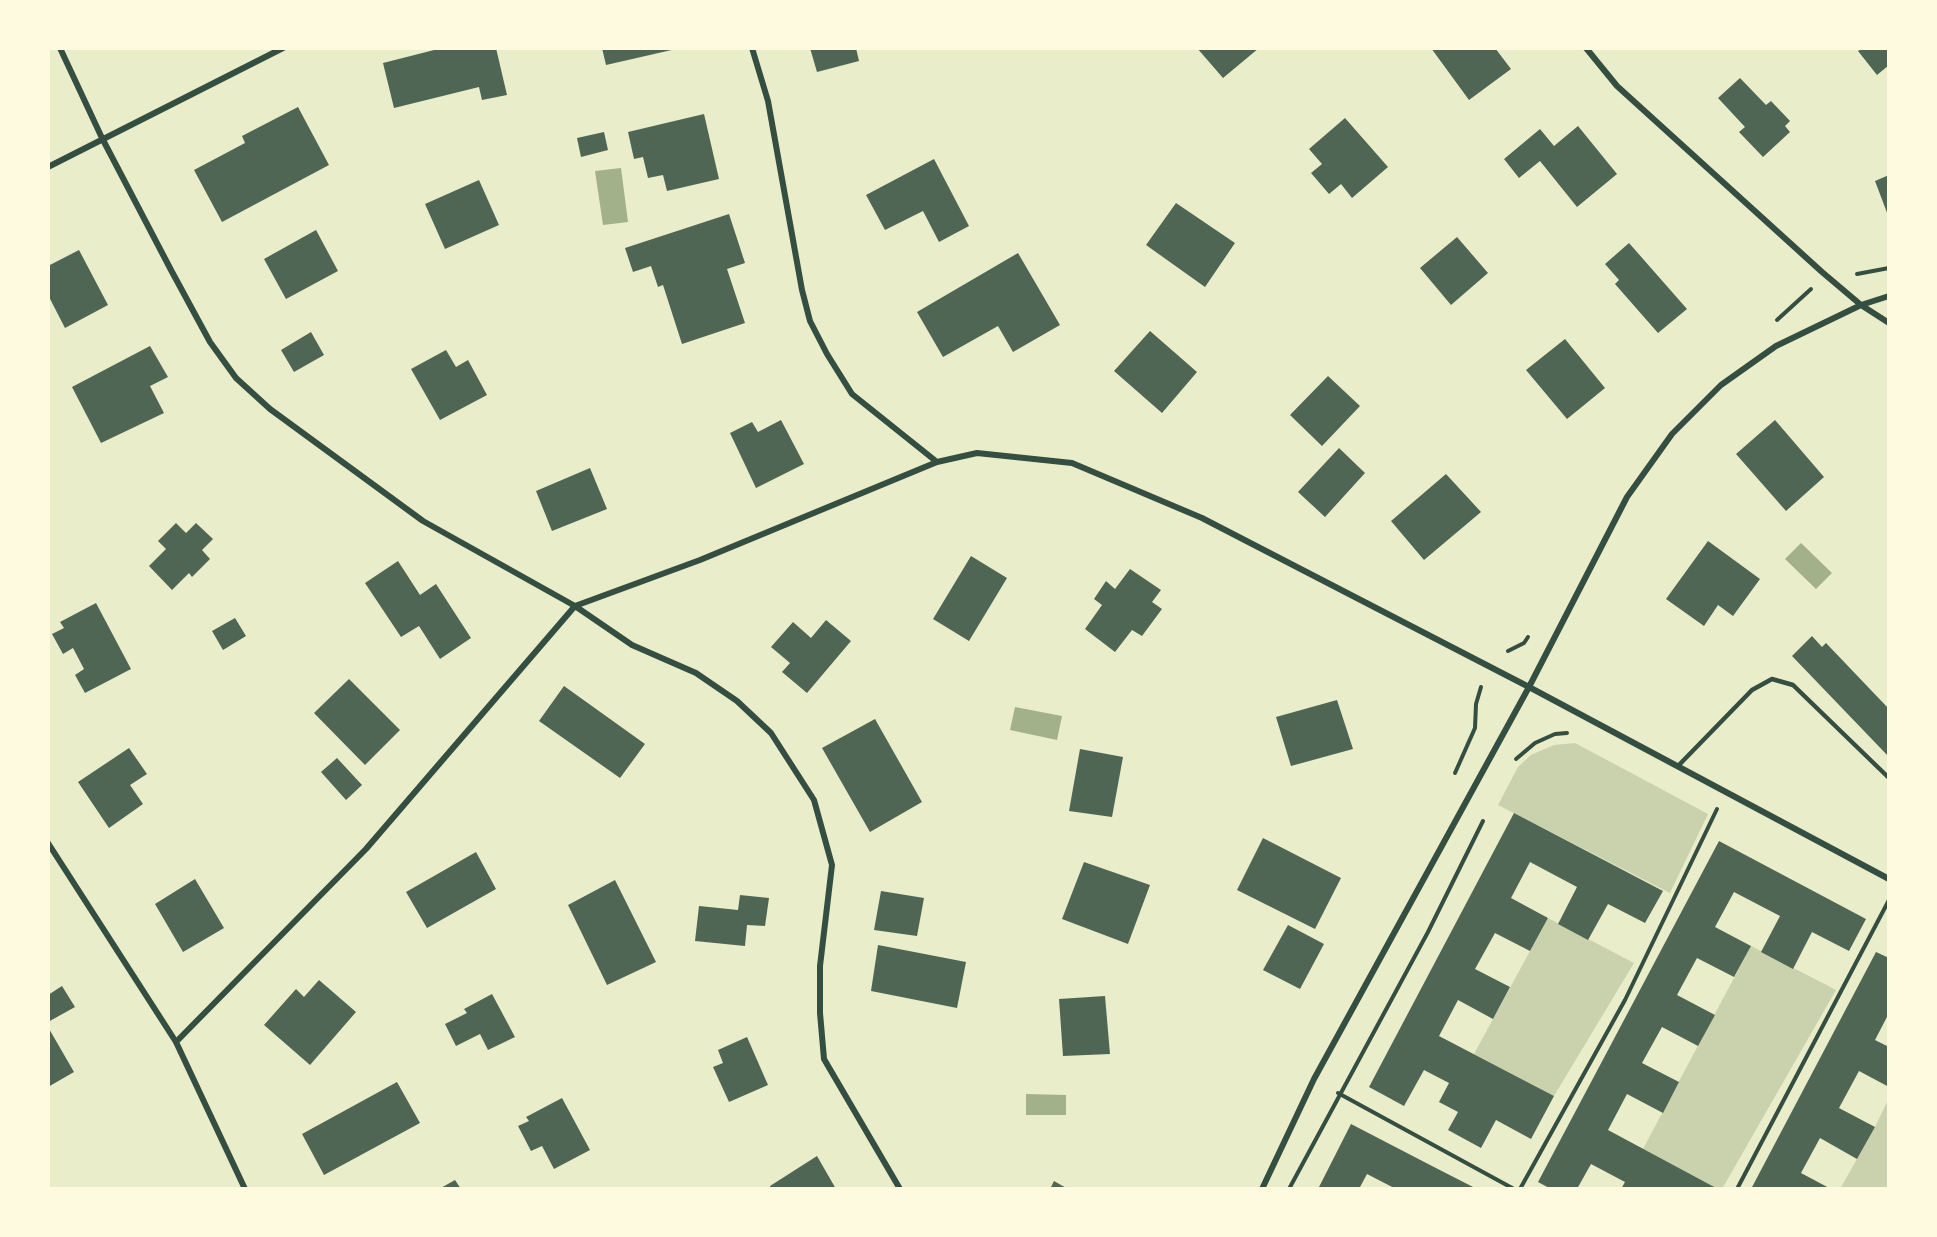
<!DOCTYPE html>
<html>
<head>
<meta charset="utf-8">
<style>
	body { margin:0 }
	#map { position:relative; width:1937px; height:1237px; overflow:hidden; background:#e9edc9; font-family:Signika,sans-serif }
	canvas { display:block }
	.frame { position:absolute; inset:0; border:50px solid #fefae0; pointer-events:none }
</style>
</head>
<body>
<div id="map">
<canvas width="1937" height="1237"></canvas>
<div class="frame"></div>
</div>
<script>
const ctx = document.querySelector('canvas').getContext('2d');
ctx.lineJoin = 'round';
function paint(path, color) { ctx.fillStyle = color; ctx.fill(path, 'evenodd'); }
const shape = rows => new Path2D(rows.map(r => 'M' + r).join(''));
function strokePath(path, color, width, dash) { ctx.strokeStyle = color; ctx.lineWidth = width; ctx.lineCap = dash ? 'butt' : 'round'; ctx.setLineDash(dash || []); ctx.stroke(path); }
const green = shape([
	[1575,743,1708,814,1670,893,1498,805,1518,767,1531,755,1554,745],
	[1548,918,1634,963,1554,1096,1474,1054],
	[1751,946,1836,990,1722,1189,1718,1189,1643,1149],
	[1889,1098,1889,1189,1840,1189,1875,1127]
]);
const water = shape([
	[621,168,628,222,603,225,595,171],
	[1801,543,1832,573,1816,589,1785,559],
	[1015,707,1062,716,1057,740,1010,730],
	[1026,1094,1066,1095,1066,1115,1026,1115]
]);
const building = shape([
	[442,48,496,48,507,95,482,100,479,87,394,108,383,63],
	[602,48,675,48,676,49,606,65],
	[810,48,856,48,859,61,817,72],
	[1197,48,1259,48,1223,78],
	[1431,48,1495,48,1511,69,1469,100],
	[1863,48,1889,48,1889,65,1877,75,1858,51],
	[1740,78,1766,105,1771,101,1790,121,1785,126,1790,132,1763,157,1739,132,1745,127,1718,98],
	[298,107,329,165,222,222,194,170,245,143,242,136],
	[704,114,719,179,667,191,663,175,648,178,643,157,634,159,628,132],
	[1345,118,1388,167,1352,198,1341,184,1329,194,1311,173,1322,164,1309,149],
	[1578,126,1617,174,1577,207,1540,161,1519,178,1504,159,1540,129,1554,146],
	[604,132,608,150,581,157,577,138],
	[934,159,969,226,939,242,923,211,885,230,866,195],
	[1889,175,1889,218,1875,181],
	[479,180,499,225,445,249,425,204],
	[1176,203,1235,243,1205,287,1146,245],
	[729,214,745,263,727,269,745,323,682,344,663,285,658,287,651,266,633,272,625,248],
	[316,230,338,271,286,299,264,259],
	[1457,237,1488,273,1451,305,1420,268],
	[1629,243,1687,309,1658,333,1615,284,1619,280,1605,264],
	[79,250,108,305,65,328,48,295,48,266],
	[1018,253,1060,325,1013,352,998,326,943,357,917,312],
	[1150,331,1197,372,1162,413,1114,371],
	[311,332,324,355,294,372,281,350],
	[1565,339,1605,388,1567,419,1526,370],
	[150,346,168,377,150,386,164,413,101,443,72,387],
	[446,350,456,367,468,360,487,395,440,420,411,369],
	[1328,376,1360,406,1322,446,1290,415],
	[781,420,804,464,756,488,730,433,752,422,758,432],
	[1775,420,1824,477,1786,511,1736,454],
	[1339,448,1365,473,1325,517,1298,492],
	[590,468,607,509,552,531,536,491],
	[1446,474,1481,512,1424,560,1391,521],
	[176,523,186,533,196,523,213,539,202,550,210,559,192,577,189,573,172,590,149,566,166,549,158,541],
	[1708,541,1760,579,1733,616,1718,605,1704,626,1666,599],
	[971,556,1007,578,969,641,933,619],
	[398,561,420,595,436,584,471,638,440,659,419,626,401,637,365,583],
	[1130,569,1161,590,1152,602,1162,609,1142,636,1132,630,1115,652,1085,629,1102,605,1094,599,1106,581,1115,589],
	[96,603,131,669,85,693,75,675,84,669,73,648,63,654,52,634,64,628,60,622],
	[235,618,246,636,223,650,212,631],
	[826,620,851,641,807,693,782,672,790,663,771,647,793,622,811,638],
	[1812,636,1822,647,1826,643,1889,709,1889,757,1792,656],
	[349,679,400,730,365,765,314,713],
	[564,686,645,744,620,778,539,721],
	[1337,700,1353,749,1291,766,1276,717],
	[875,719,922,802,870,832,822,748],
	[129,748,147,774,130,785,143,804,109,828,78,782],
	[1080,749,1123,757,1112,817,1069,811],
	[337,758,362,785,346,800,321,772],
	[1514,813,1663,891,1645,923,1608,904,1588,940,1558,924,1577,887,1530,862,1511,898,1548,918,1530,951,1495,933,1475,969,1510,987,1493,1019,1458,1000,1439,1036,1554,1096,1531,1139,1496,1120,1481,1148,1448,1130,1458,1112,1439,1102,1449,1083,1424,1070,1404,1106,1369,1087],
	[1263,838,1341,878,1315,929,1237,890],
	[1719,841,1866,919,1849,951,1812,932,1793,969,1761,952,1780,916,1734,892,1715,927,1751,946,1734,977,1697,958,1677,995,1715,1015,1698,1046,1662,1027,1642,1063,1679,1082,1663,1113,1627,1094,1608,1130,1718,1189,1621,1189,1625,1182,1591,1164,1577,1189,1551,1189,1538,1182],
	[476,852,496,889,427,928,406,892],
	[1084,862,1150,885,1128,944,1062,919],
	[195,879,224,928,183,952,155,904],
	[615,880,656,962,607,985,568,905],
	[881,891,924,898,917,936,874,930],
	[740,895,769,898,765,926,747,925,745,946,695,941,699,906,738,910],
	[1288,925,1324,944,1300,989,1263,970],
	[878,945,966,962,957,1008,871,991],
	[1876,952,1889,958,1889,1013,1875,1040,1889,1047,1889,1087,1859,1071,1839,1108,1875,1127,1857,1159,1820,1138,1801,1173,1831,1189,1751,1189],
	[319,980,356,1012,310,1065,264,1025,296,989,304,997],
	[62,986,75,1007,48,1022,48,995],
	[492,994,515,1037,488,1050,480,1034,456,1046,445,1024,467,1013,464,1009],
	[1105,996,1110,1054,1063,1056,1059,999],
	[48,1027,74,1072,48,1087],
	[747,1037,768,1085,729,1102,713,1067,723,1063,718,1050],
	[397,1082,420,1123,324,1175,302,1134],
	[562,1098,590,1150,554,1169,542,1146,531,1151,518,1126,529,1121,526,1117],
	[1351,1124,1432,1166,1477,1189,1396,1189,1367,1174,1359,1189,1318,1189],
	[817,1156,836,1189,771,1189,770,1186],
	[455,1180,461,1189,439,1189],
	[1054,1181,1068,1189,1050,1189]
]);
const path = shape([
	[1857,274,1889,268],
	[1777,320,1811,289],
	[1508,651,1524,643,1528,637],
	[1516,759,1535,743,1555,734,1567,733],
	[1455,773,1475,728,1476,704,1481,687],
	[1338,1093,1514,1189],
	[1289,1189,1428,932,1483,821],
	[1520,1189,1625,1000,1717,809],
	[1737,1189,1889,900]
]);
const service = shape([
	[1678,766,1752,690,1772,679,1793,685,1889,778]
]);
const minor = shape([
	[60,48,102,138,171,270,210,342,236,378,270,409,423,521,575,606,632,645,696,673,737,701,771,733,814,800,832,865,820,966,820,1013,824,1059,900,1189],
	[752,48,768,101,802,290,810,321,827,354,852,394,937,462],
	[1586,48,1617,86,1822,272,1861,305,1889,323],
	[48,167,283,48],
	[48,843,176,1042,245,1189],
	[176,1042,366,849,575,606,700,560,937,462,977,453,1072,463,1202,518,1529,687,1889,879],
	[1262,1189,1314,1079,1529,687,1627,497,1672,434,1721,385,1776,346,1861,305,1889,296]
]);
paint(green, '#cad2ad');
paint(water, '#a3b18a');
paint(building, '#4f6655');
strokePath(path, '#344e41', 4);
strokePath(service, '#344e41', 4.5);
strokePath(minor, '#344e41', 6);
</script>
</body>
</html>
